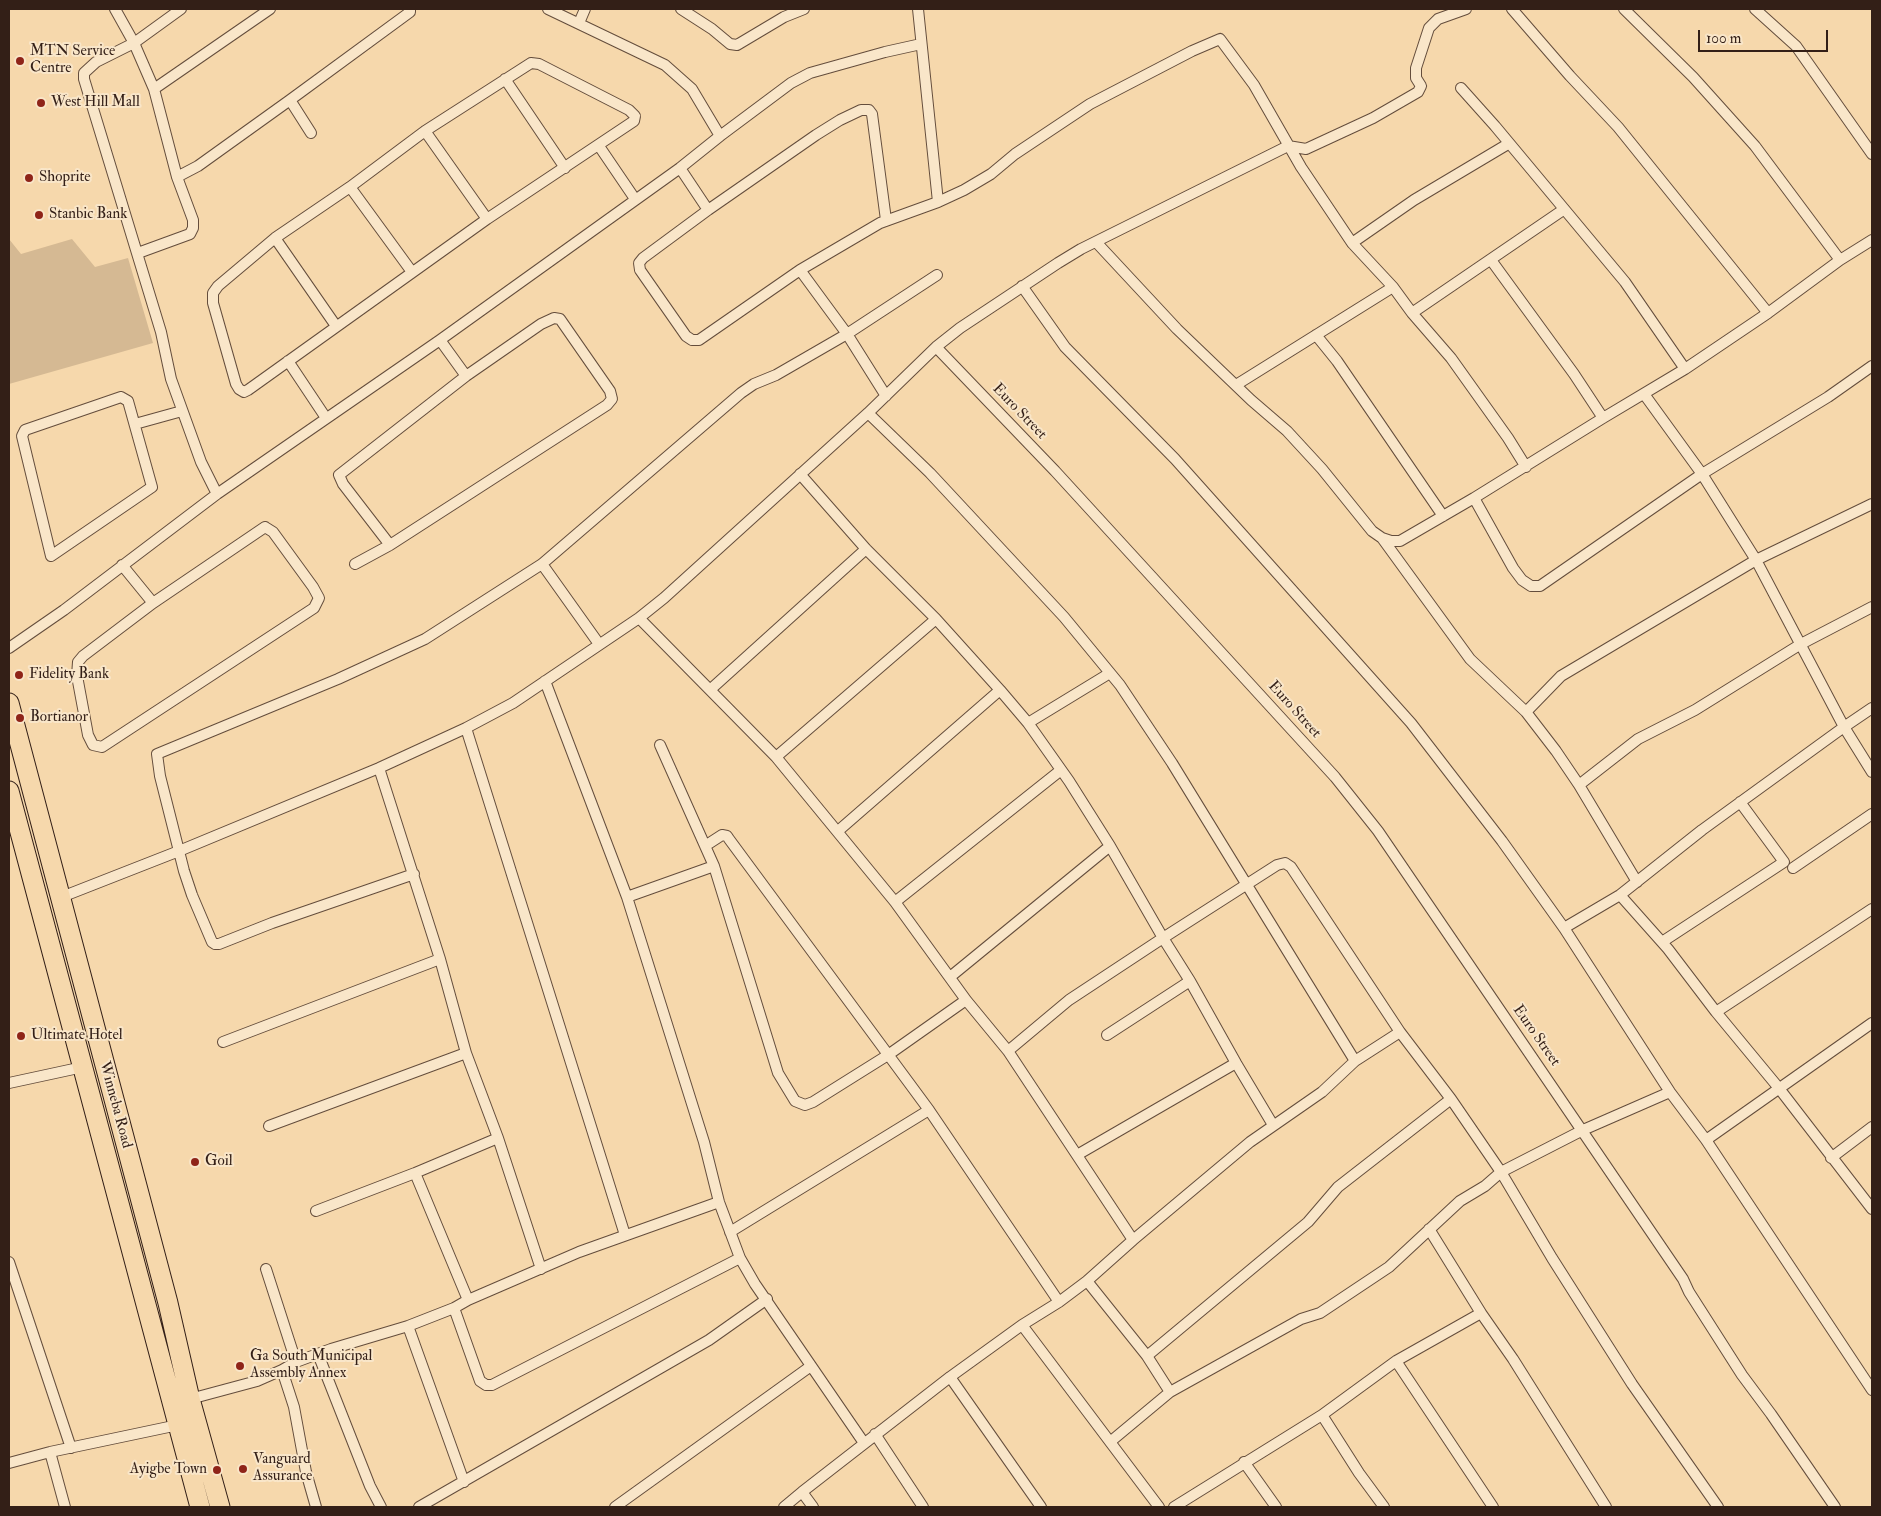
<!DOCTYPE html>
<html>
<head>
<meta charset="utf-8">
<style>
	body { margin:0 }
	#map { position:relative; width:1881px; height:1516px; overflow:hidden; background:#f6d8ac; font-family:"IM FELL Double Pica",serif }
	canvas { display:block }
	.frame { position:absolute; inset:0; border:10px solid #331f17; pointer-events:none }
	.scale { position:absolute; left:1698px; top:30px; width:130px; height:22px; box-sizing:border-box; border:2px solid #331f17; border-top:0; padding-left:6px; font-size:15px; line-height:18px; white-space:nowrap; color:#331f17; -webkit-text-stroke:4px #f9e6c9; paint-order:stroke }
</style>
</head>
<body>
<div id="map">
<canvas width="1881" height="1516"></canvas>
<div class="frame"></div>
<div class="scale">100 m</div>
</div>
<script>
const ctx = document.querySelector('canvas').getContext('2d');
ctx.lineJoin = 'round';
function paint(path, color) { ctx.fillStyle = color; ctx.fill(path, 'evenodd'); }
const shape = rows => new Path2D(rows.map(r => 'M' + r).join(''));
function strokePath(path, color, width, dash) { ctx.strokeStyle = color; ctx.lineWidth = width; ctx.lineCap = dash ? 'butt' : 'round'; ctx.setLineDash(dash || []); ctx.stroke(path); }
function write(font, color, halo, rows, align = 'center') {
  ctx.font = font + ' "IM FELL Double Pica",serif'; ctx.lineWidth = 4; ctx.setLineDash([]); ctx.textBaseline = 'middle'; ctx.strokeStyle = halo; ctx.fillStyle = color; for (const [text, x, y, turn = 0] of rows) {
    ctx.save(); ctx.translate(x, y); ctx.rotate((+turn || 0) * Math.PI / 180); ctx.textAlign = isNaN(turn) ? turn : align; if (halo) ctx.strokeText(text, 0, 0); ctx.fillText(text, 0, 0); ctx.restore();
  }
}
const green = shape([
	[9,239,21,254,72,239,95,267,128,258,153,343,9,384]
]);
const street = shape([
	[115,9,134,43,154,89,177,177,193,220,193,228,190,234,138,253],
	[181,9,134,43,96,62,84,73,84,79,161,332,171,379,201,462,217,494],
	[548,9,665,65,692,89,720,136],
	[681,9,712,29,730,44,737,45,784,17,804,9],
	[918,9,938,202],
	[1512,9,1570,76,1618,127,1768,313],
	[1624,9,1693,77,1755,146,1840,260],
	[1755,9,1796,46,1872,154],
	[579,23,585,9],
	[531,63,539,64,629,110,635,116,634,121,487,219,248,390,244,392,239,389,236,384,213,303,213,293,218,286,275,238,350,187,425,131,531,63],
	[505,79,565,168],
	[1461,88,1495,126,1625,282,1685,369],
	[154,89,270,9],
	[290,100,311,133],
	[425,131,487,219],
	[599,146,635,199],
	[680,168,708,210],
	[177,177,198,166,290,100,410,12,410,9],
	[350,187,412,272],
	[886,220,872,114,869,110,861,110,840,120,816,135,708,210,643,258,639,263,640,270,686,336,692,340,699,340,800,270,880,223,938,202,964,190,991,174,1015,154,1090,104,1192,51,1220,39,1254,85,1301,167,1352,243,1393,287,1412,313,1451,358,1508,438,1526,467],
	[275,238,336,326],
	[1096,242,1177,329,1251,400,1287,431,1322,469,1372,531,1382,538,1391,541,1400,541,1474,498,1603,418,1685,369,1768,313,1840,260,1872,240],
	[1352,243,1414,200,1508,144],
	[1491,260,1574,374,1603,418],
	[800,270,847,334,886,396],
	[1022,286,1065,347,1175,459,1411,723,1502,841,1564,928,1670,1092,1706,1140,1872,1390],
	[1412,313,1563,210],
	[1316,335,1337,361,1443,516],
	[440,340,466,376],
	[936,347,1055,471,1335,777,1378,831,1683,1279,1689,1292,1742,1375,1771,1414,1835,1507],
	[288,361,326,418],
	[1236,385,1393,287],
	[1644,394,1702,474,1756,560,1844,727,1872,708],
	[121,397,128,401,152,487,51,556,22,436,25,430,121,397],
	[868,413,930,473,1064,617,1120,685,1172,763,1355,1061],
	[135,424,182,411],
	[800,474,866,549,936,619,1000,690,1028,723,1069,781,1110,846,1163,938,1190,981,1236,1063,1273,1125],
	[1474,498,1513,568,1522,580,1531,586,1540,586,1702,474,1828,397,1872,366],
	[265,527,273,532,313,587,319,598,314,608,102,747,93,745,88,735,77,676,78,662,83,656,153,603,265,527],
	[1382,538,1470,659,1526,712,1556,751,1579,785,1637,882],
	[355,564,390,545,607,405,612,399,610,391,560,319,554,318,541,324,466,376,339,475,343,484,390,545],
	[542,564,599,644],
	[122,565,153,603],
	[639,618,776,757,895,902,966,1000,1008,1051,1133,1240],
	[9,648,64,610,217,494,440,340,680,168,720,136,791,83,810,73,885,52,921,44],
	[545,681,627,897,704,1142,719,1202,740,1258,755,1284,864,1443],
	[711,689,866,549],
	[1526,712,1561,676,1756,560,1872,504],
	[1028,723,1110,673],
	[466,728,625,1235],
	[660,745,714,866,778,1073,795,1101,805,1105,813,1102,888,1055,966,1000],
	[776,757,936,619],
	[379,768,440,959,466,1053,498,1138,541,1269],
	[1579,785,1638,739,1695,710,1801,644,1872,607],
	[838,831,1000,690],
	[705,846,722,835,727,836,729,839,929,1110,1059,1302],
	[1793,868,1872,814],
	[414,874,272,923,219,944,215,944,212,942,192,895,184,871,160,776,157,754,338,679,425,639,542,564,741,393,754,384,776,375,847,334,937,275],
	[1620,895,1668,949,1716,1012,1778,1087,1872,1209],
	[627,897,714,866],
	[59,898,179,851,379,768,466,728,513,703,639,618,664,598,868,413,936,347,960,328,1058,263,1081,249,1288,146,1306,149,1373,118,1418,92,1421,86,1416,78,1416,68,1429,28,1438,19,1466,9],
	[895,902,1061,770],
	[1564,928,1620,895,1702,830,1844,727,1872,772],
	[1662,942,1784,862,1740,802],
	[950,977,1110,846],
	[1716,1012,1872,909],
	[1107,1035,1190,981],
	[223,1042,440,959],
	[1008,1051,1069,1000,1163,938,1277,865,1285,863,1291,867,1400,1032,1451,1099,1501,1172,1552,1258,1632,1384,1718,1507],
	[9,1083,83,1067],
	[269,1126,466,1053],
	[1706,1140,1872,1023],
	[1077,1155,1236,1063],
	[1831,1158,1872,1127],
	[415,1173,468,1300],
	[316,1211,415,1173,498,1138],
	[730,1232,929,1110],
	[9,1262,71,1448],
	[266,1269,296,1362],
	[1087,1281,1147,1356],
	[454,1308,480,1381,486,1385,492,1385,740,1258],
	[1481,1313,1513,1359,1606,1507],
	[1022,1325,1159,1507],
	[408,1326,464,1482],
	[318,1354,370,1486,381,1507],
	[1396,1361,1493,1507],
	[282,1370,294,1407,306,1472,316,1507],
	[950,1377,1041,1507],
	[1170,1392,1147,1356,1308,1222,1338,1187,1451,1099],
	[190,1399,257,1381,282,1370,296,1362,331,1349,408,1326,454,1308,468,1300,579,1252,719,1202],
	[1322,1415,1359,1473,1384,1507],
	[875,1434,923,1507],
	[1110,1442,1170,1392,1301,1319,1320,1313,1389,1267,1460,1201,1485,1186,1501,1172,1583,1130,1670,1092],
	[50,1452,65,1507],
	[1244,1462,1276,1507],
	[9,1463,50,1452,178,1425],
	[802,1492,813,1507],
	[419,1507,709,1340,767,1299],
	[615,1507,811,1366],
	[784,1507,802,1492,950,1377,1022,1325,1059,1302,1087,1281,1133,1240,1250,1142,1322,1092,1355,1061,1400,1032],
	[1174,1507,1322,1415,1396,1361,1481,1313,1429,1229]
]);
const highway = shape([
	[9,703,168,1303,190,1399,220,1507],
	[9,791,200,1507]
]);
const markers = [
	[20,61,5,"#8f2418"],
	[41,103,5,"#8f2418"],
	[29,178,5,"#8f2418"],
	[39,215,5,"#8f2418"],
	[19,675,5,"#8f2418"],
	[20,718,5,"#8f2418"],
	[21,1036,5,"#8f2418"],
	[195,1162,5,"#8f2418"],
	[240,1366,5,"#8f2418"],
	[243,1469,5,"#8f2418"],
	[217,1470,5,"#8f2418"]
];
const poiNames = [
	["MTN Service",30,52],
	["Centre",30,69],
	["West Hill Mall",51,103],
	["Shoprite",39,178],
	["Stanbic Bank",49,215],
	["Fidelity Bank",29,675],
	["Bortianor",30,718],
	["Ultimate Hotel",31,1036],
	["Goil",205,1162],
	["Ga South Municipal",250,1357],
	["Assembly Annex",250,1374],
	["Vanguard",253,1460],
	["Assurance",253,1477],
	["Ayigbe Town",207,1470,"right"]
];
const streetNames = [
	["Euro Street",1019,412,46],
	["Euro Street",1294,710,48],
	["Euro Street",1536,1036,55],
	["Winneba Road",115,1105,75]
];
paint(green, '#d5b993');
strokePath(street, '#644d3c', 12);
strokePath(highway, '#331f17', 21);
strokePath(street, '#f9e6c9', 10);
strokePath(highway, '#f6d8ac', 19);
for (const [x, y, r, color] of markers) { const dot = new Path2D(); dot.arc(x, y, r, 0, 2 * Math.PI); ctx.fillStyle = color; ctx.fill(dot); strokePath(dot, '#f9e6c9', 2); }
write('15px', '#331f17', '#f9e6c9', poiNames, 'left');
write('15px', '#331f17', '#f9e6c9', streetNames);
</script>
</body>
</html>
